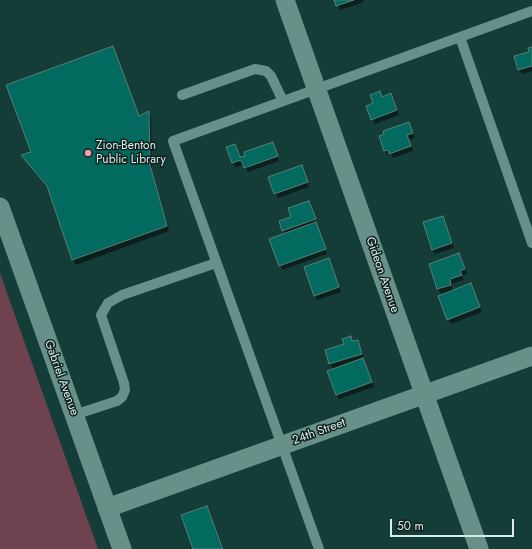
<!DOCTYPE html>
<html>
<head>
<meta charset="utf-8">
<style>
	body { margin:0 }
	#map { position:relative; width:532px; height:549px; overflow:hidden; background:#153d37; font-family:Jost,sans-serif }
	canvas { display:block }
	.scale { position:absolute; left:390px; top:519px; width:124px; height:18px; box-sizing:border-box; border:2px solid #d7ece7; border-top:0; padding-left:5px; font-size:12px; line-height:14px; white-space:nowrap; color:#d7ece7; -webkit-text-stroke:3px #10211e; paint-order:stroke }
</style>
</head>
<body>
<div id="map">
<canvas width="532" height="549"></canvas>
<div class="scale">50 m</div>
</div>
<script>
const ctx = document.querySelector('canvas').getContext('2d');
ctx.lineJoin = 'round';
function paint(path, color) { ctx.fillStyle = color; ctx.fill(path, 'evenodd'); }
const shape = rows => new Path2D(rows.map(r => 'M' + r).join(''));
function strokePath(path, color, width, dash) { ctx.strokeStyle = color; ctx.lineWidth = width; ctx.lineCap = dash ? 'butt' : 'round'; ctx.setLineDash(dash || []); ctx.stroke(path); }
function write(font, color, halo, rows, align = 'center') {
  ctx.font = font + ' Jost,sans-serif'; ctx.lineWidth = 3; ctx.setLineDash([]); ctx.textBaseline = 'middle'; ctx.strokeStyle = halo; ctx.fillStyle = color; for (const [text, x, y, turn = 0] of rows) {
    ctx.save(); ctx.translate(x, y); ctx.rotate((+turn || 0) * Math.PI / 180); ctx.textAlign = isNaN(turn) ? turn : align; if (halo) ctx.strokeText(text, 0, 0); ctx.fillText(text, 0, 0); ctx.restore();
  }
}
const green = shape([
	[0,273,98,549,0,549]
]);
const shadow = shape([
	[335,0,363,0,364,2,340,10],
	[532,48,532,71,522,74,519,70,515,57,530,53],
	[391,95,394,99,399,115,375,124,372,119,374,104,382,98],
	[148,113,151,117,152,171,169,231,76,265,73,260,48,188,25,160,22,156,139,117],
	[408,123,415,138,409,140,413,151,393,158,391,154,387,155,385,151],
	[235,145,240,158,275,148,279,161,248,172,244,165,235,167,233,163,227,148],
	[304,171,309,187,278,198,275,194],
	[309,202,311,206,317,224,316,225,327,254,282,270,280,265,285,234,280,222,292,217],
	[445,221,454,248,435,254,433,250],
	[459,255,462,259,467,274,462,275,464,280,451,284,453,291,470,284,482,312,451,324,448,319,442,295,438,289,430,264],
	[329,259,331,264,341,292,317,300,315,295],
	[350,337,353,342,358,341,360,345,364,358,362,359,365,364,374,387,339,399,337,395,334,370,330,364,326,350,345,344],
	[207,507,211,514,224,549,194,549]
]);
const building = shape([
	[334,0,354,0,336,6,334,0],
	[113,46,139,116,149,111,150,165,167,226,72,260,47,186,21,155,31,152,6,85,113,46],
	[532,47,532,66,518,70,514,56,529,52,528,48,532,47],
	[380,91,382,97,391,93,397,110,371,120,366,106,373,103,370,95,380,91],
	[409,122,413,133,407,135,411,146,389,154,388,150,384,151,379,136,384,134,383,131,409,122],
	[273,142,278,156,244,168,241,160,232,163,226,147,235,144,240,157,245,156,244,152,273,142],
	[302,165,308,182,274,194,268,177,302,165],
	[309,201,316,219,282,231,279,221,291,217,288,208,309,201],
	[443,216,452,243,432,250,423,222,443,216],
	[316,222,326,249,279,266,269,239,316,222],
	[459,253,465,269,460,271,462,275,450,279,451,285,437,289,429,264,459,253],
	[329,258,339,287,314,296,304,267,329,258],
	[471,283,480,307,447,320,438,296,471,283],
	[351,336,352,341,358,340,362,354,329,364,325,350,344,344,342,339,351,336],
	[363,358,372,382,336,395,327,371,363,358],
	[207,506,223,549,193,549,181,515,207,506]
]);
const service = shape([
	[460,37,532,243],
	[182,95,255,69,266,71,271,76,283,101],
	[74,415,117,401,122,397,125,390,124,383,101,315,108,303,122,295,216,263],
	[319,549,173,141,532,11]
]);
const minor = shape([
	[285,0,479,549],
	[0,207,122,549],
	[107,508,532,356]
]);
const markers = [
	[88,153,4,"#f09ab4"]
];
const poiNames = [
	["Zion-Benton",96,146],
	["Public Library",96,160]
];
const streetNames = [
	["Gideon Avenue",382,275,71],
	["Gabriel Avenue",61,378,70],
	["24th Street",319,432,-20]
];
paint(green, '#6e424f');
paint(shadow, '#0007');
paint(building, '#026a5e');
strokePath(building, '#578078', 1);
strokePath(service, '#679088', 10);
strokePath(minor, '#679088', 19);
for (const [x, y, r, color] of markers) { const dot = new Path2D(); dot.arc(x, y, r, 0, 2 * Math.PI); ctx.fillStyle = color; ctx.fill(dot); strokePath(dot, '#10211e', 1.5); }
write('12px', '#d7ece7', '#10211e', poiNames, 'left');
write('12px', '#d7ece7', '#10211e', streetNames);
</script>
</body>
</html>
